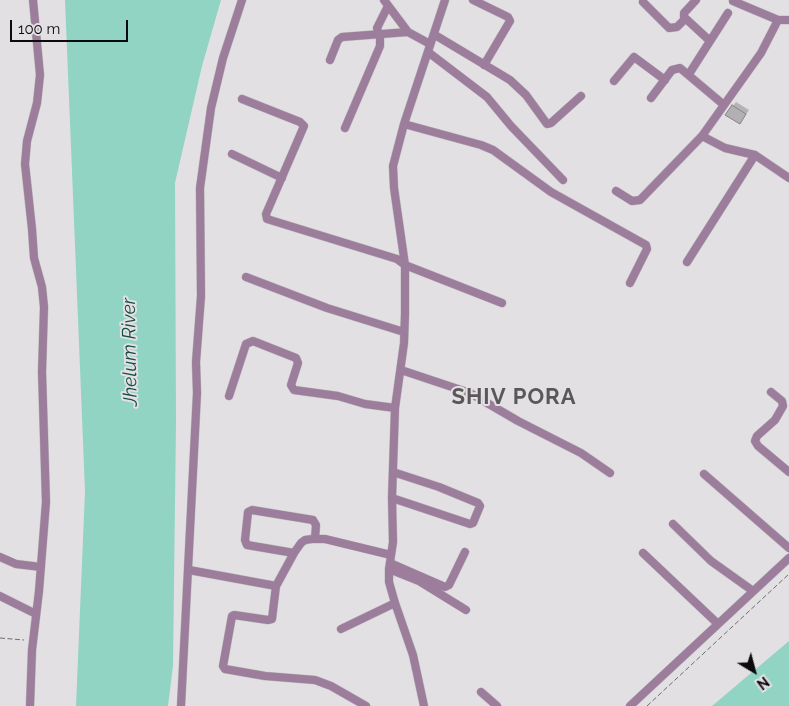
<!DOCTYPE html>
<html>
<head>
<meta charset="utf-8">
<style>
	body { margin:0 }
	#map { position:relative; width:789px; height:706px; overflow:hidden; background:#e3e0e3; font-family:Raleway,sans-serif }
	canvas { display:block }
	.north { position:absolute; left:729px; top:646px; width:50px; height:50px; -webkit-text-stroke:4px #e3e0e3; paint-order:stroke; rotate:143deg; font-size:14px; font-weight:700; line-height:20px; text-align:center; color:#0c0b0c }
	.north::after { content:''; display:block; margin:auto; width:18px; height:22px; background:#0c0b0c; clip-path:polygon(50% 0,100% 100%,50% 72%,0 100%) }
	.scale { position:absolute; left:10px; top:20px; width:118px; height:22px; box-sizing:border-box; border:2px solid #0c0b0c; border-top:0; padding-left:6px; font-size:15px; line-height:18px; white-space:nowrap; color:#0c0b0c; -webkit-text-stroke:4px #e3e0e3; paint-order:stroke }
</style>
</head>
<body>
<div id="map">
<canvas width="789" height="706"></canvas>
<div class="north">N</div>
<div class="scale">100 m</div>
</div>
<script>
const ctx = document.querySelector('canvas').getContext('2d');
ctx.lineJoin = 'round';
function paint(path, color) { ctx.fillStyle = color; ctx.fill(path, 'evenodd'); }
const shape = rows => new Path2D(rows.map(r => 'M' + r).join(''));
function strokePath(path, color, width, dash) { ctx.strokeStyle = color; ctx.lineWidth = width; ctx.lineCap = dash ? 'butt' : 'round'; ctx.setLineDash(dash || []); ctx.stroke(path); }
function write(font, color, halo, rows, align = 'center') {
  ctx.font = font + ' Raleway,sans-serif'; ctx.lineWidth = 4; ctx.setLineDash([]); ctx.textBaseline = 'middle'; ctx.strokeStyle = halo; ctx.fillStyle = color; for (const [text, x, y, turn = 0] of rows) {
    ctx.save(); ctx.translate(x, y); ctx.rotate((+turn || 0) * Math.PI / 180); ctx.textAlign = isNaN(turn) ? turn : align; if (halo) ctx.strokeText(text, 0, 0); ctx.fillText(text, 0, 0); ctx.restore();
  }
}
const water = shape([
	[65,0,221,0,202,66,175,183,176,422,173,666,168,706,76,706,85,491],
	[789,641,789,706,712,706]
]);
const shadow = shape([
	[736,102,749,110,743,119,733,106]
]);
const building = shape([
	[732,105,746,114,740,124,725,115,732,105]
]);
const path = shape([
	[0,638,24,640],
	[647,706,789,574]
]);
const minor = shape([
	[384,0,408,32,430,44],
	[473,0,508,17,510,21,484,65],
	[696,0,684,13,684,17,710,41],
	[733,1,778,20,789,20],
	[643,2,669,28,677,27,685,19],
	[435,35,510,80,526,95,547,124,551,123,581,96],
	[428,52,487,97,511,126,563,180],
	[330,60,338,40,342,37,408,32],
	[689,74,728,13],
	[614,81,634,57,665,80],
	[651,98,672,70,680,68,724,105],
	[242,99,300,122,304,126,266,214,267,219,397,259,405,265,502,303],
	[404,124,481,145,493,150,551,192,646,245,647,249,630,283],
	[345,128,380,46,380,38,377,28,388,6],
	[702,136,725,148,755,155,789,178],
	[232,154,282,178],
	[616,191,632,201,640,200,702,136,761,53,778,20],
	[687,262,755,155],
	[246,277,327,308,404,332],
	[401,370,470,393,518,421,581,453,610,473],
	[771,392,782,401,783,406,775,420,757,436,755,441,758,446,789,472],
	[229,396,246,344,253,341,296,358,298,363,291,385,294,390,338,396,365,404,395,408],
	[704,474,789,548],
	[392,498,470,524,473,523,480,506,478,503,439,487,393,472],
	[673,524,711,561,753,591],
	[294,553,247,545,245,540,248,512,252,510,313,520,316,525,315,539],
	[643,553,718,624],
	[0,557,16,564,41,567],
	[390,563,445,587,449,585,465,552],
	[389,569,419,581,466,610],
	[189,570,276,586],
	[0,596,36,614],
	[341,629,395,603],
	[481,692,497,706],
	[30,706,32,650,39,591,46,502,42,372,44,307,42,287,34,258,32,229,25,164,27,141,37,103,40,75,33,0],
	[181,706,197,393,196,362,201,296,200,188,211,108,223,58,242,0],
	[366,706,331,686,315,680,265,676,225,669,223,666,232,616,234,615,268,620,272,619,276,586,294,553,301,543,305,540,312,539,325,539,391,555],
	[424,706,413,655,395,603,389,582,389,569,393,542,392,498,395,408,404,343,405,314,405,265,394,188,393,166,404,124,445,0],
	[630,706,789,558]
]);
const waterNames = [
	["Jhelum River",130,352,-91]
];
const districtNames = [
	["SHIV PORA",514,397]
];
paint(water, '#91d4c3');
paint(shadow, '#0003');
paint(building, '#b3b0b3');
strokePath(building, '#868286', 1);
strokePath(minor, '#c1bec1', 9);
strokePath(path, '#6e6c6e', 1, [5, 2.5]);
strokePath(minor, '#9c7d9c', 8);
write('italic 19px', '#144d41', '#e3e0e3', waterNames);
ctx.letterSpacing = '1px';
write('bold 22px', '#5a575a', '#e3e0e3', districtNames);
ctx.letterSpacing = '0px';
</script>
</body>
</html>
